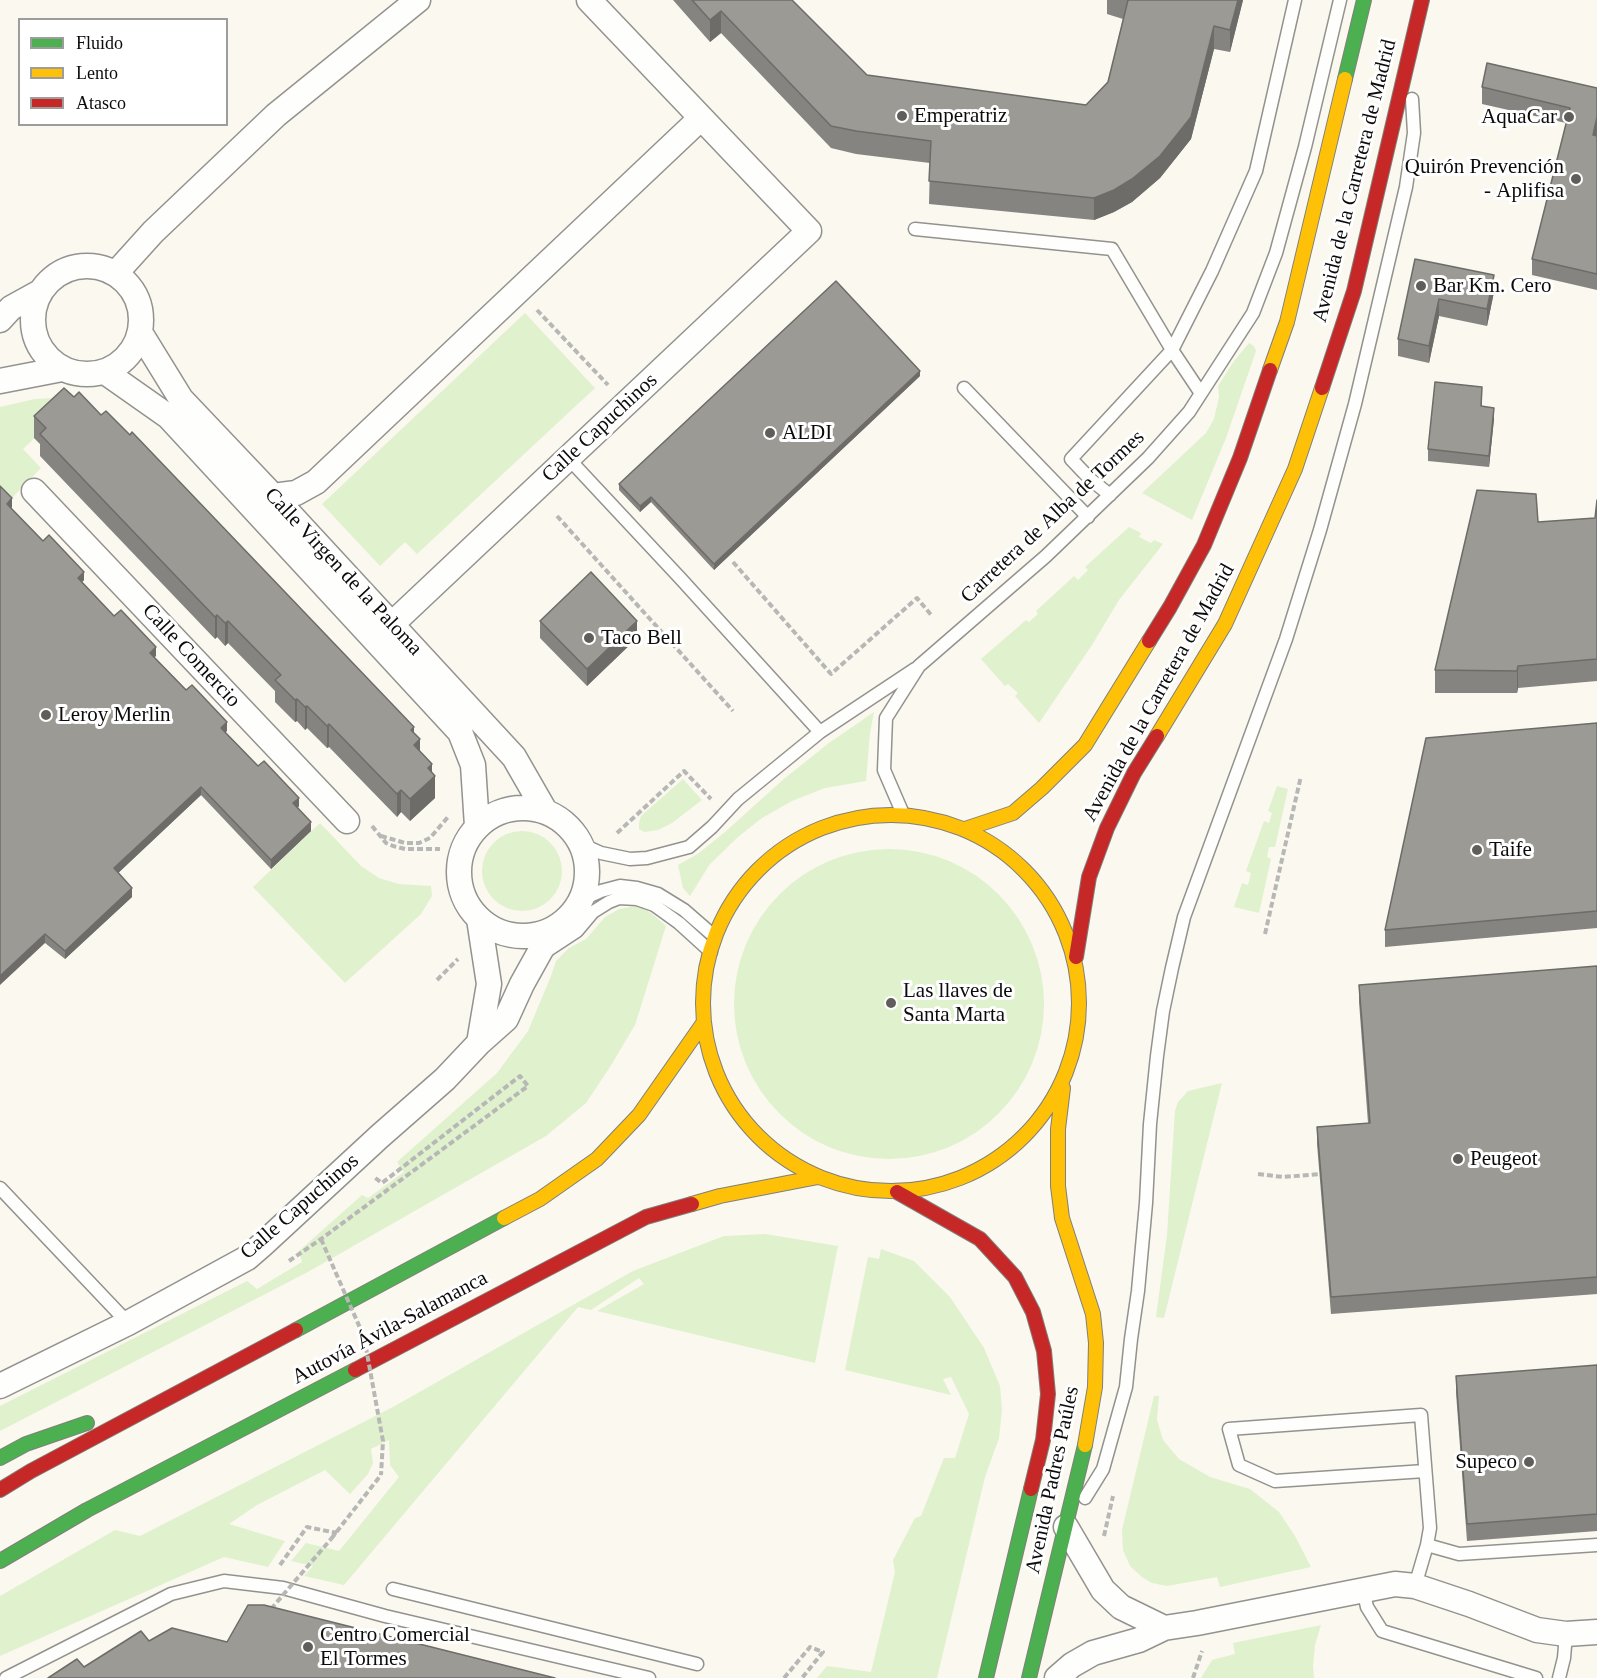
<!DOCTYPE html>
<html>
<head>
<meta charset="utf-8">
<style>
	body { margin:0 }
	#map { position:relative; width:1597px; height:1678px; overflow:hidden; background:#faf8ef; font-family:"Times New Roman",serif }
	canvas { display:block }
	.legend { position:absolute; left:18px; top:18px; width:210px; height:108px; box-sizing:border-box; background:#fff; border:2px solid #9d9d9d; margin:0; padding:8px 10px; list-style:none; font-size:18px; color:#0b0b0b }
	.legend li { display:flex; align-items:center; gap:12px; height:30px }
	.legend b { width:30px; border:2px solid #9d9d9d }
</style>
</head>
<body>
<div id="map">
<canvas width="1597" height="1678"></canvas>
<ul class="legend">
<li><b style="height:8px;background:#4caf50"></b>Fluido</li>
<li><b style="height:8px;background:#ffc107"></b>Lento</li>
<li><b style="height:8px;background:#c62828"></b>Atasco</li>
</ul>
</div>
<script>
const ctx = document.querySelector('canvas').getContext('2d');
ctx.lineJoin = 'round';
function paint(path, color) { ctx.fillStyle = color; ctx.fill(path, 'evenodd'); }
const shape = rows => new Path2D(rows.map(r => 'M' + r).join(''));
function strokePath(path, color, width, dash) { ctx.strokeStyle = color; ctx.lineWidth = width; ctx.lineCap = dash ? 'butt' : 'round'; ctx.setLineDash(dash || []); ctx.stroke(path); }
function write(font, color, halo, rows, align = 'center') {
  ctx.font = font + ' "Times New Roman",serif'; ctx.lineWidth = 6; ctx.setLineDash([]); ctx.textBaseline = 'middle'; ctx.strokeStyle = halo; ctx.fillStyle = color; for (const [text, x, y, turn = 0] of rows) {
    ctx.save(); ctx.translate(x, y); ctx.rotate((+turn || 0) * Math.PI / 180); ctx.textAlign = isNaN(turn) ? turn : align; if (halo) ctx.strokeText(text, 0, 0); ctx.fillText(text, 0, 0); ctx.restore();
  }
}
const green = shape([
	[525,313,595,388,417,554,405,542,380,566,322,504],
	[1249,343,1254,346,1256,351,1226,438,1192,520,1142,493,1206,433,1214,419,1219,397,1218,386,1234,361],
	[57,398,64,410,23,449,41,468,8,502,0,495,0,407,35,399],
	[1129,527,1141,533,1139,537,1151,543,1154,540,1163,544,1119,600,1092,645,1039,723,1015,696,1018,693,1008,684,1005,686,981,659,1026,620,1029,622,1038,614,1036,611,1074,576,1078,580,1088,570,1085,567],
	[874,712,870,733,866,781,825,788,792,801,762,818,738,837,710,864,690,896,683,888,678,865,699,853,725,832,785,778,829,743],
	[683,779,702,800,672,823,658,830,644,832,639,829,639,823,641,816],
	[1277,786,1288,789,1275,847,1269,847,1267,857,1271,859,1259,913,1234,907,1242,883,1248,885,1251,873,1246,871,1264,821,1269,823,1272,813,1268,811],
	[320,823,361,866,379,878,399,884,431,886,432,896,421,914,345,983,253,887],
	'482 871a40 40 0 1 1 80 0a40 40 0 1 1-80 0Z',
	'734 1004a155 155 0 1 1 310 0a155 155 0 1 1-310 0Z',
	[637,906,651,913,666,926,635,1025,610,1067,586,1103,546,1136,306,1273,0,1431,0,1406,247,1281,257,1289,302,1262,299,1251,362,1195,368,1198,404,1172,397,1162,497,1073,528,1031,551,976,556,961,569,948,586,939,605,917,619,909],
	[1222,1083,1164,1318,1156,1317,1167,1235,1175,1111,1178,1102,1188,1091],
	[765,1234,838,1246,815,1363,597,1311,644,1284,639,1278,591,1310,578,1307,344,1585,304,1576,313,1566,291,1561,306,1543,339,1551,399,1477,390,1465,389,1440,371,1449,373,1463,368,1474,350,1494,325,1470,257,1505,229,1524,285,1541,268,1567,224,1557,0,1656,0,1596,115,1530,140,1536,393,1407,633,1271,724,1236],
	[881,1249,914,1261,950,1297,984,1348,1000,1386,1002,1410,999,1438,985,1477,937,1678,817,1678,827,1666,871,1672,895,1572,893,1560,915,1518,921,1516,944,1458,955,1458,969,1414,951,1377,943,1379,951,1395,845,1370,868,1257,879,1259],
	[1154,1396,1159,1396,1157,1420,1163,1440,1179,1459,1210,1477,1250,1489,1279,1512,1295,1536,1311,1567,1220,1587,1217,1577,1167,1586,1152,1583,1142,1577,1130,1566,1123,1550,1122,1530],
	[1321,1625,1315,1645,1313,1666,1314,1678,1201,1678,1212,1660,1235,1654,1233,1643]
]);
const path = shape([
	[537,310,608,385],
	[557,516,733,711],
	[733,562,831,674,917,598,932,616],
	[372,826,386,843,393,846,405,849,440,849],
	[617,833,684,771,711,799],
	[381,836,405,843,419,843,430,838,448,817],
	[1265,934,1301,776],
	[437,980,458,959],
	[1258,1174,1283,1177,1320,1174],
	[289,1261,321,1239,528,1086,520,1076,382,1183,374,1177],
	[1104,1536,1113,1496],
	[331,1539,381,1475],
	[280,1565,307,1527,337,1533],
	[784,1678,810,1647,823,1652,802,1678],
	[1193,1678,1202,1651]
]);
const lane = shape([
	[915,229,1112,249,1172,350,1071,459,1090,479,1110,495],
	[964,388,1088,517],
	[1200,392,1172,350,1212,271,1256,171,1295,0],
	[568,458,681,579,820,732],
	[903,814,884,770,886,718,919,666,1046,556,1148,458,1189,412,1253,313,1276,253,1305,147,1340,0],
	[581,844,601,853,630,859,647,858,689,847,712,827,738,799,820,732,915,669],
	[581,900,601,891,620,886,637,888,658,894,684,910,715,937],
	[545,952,577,931,593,912,609,902,619,898,637,899,654,905,679,923,711,952],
	[0,1188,128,1323],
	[1085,1498,1103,1469,1126,1387,1131,1339,1138,1291,1146,1203,1150,1124,1157,1056,1163,1011,1172,968,1184,917,1286,639,1320,530,1355,404,1406,187,1414,133,1412,99],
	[1427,1545,1459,1554,1597,1545],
	[1415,1586,1427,1545,1430,1528,1421,1415,1229,1429,1239,1465,1275,1481,1425,1471],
	[393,1589,697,1664],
	[1363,1589,1367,1607,1382,1631,1536,1678],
	[6,1678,171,1594,224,1581,283,1588,385,1616,649,1678],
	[1559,1678,1564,1658,1566,1634]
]);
const street = shape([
	'33 320a54 54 0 1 1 108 0a54 54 0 1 1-108 0Z',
	[116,273,153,232,276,115,418,0],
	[0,320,11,308,40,292],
	[141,334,181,399,273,496,514,757,545,811],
	[105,372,169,417,460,732,473,765,477,826],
	[0,381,62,369],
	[34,491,347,821],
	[273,496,296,493,316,482,701,118],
	[391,625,809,231,589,0],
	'459 872a64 64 0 1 1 128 0a64 64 0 1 1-128 0Z',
	[479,1043,489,984,479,919],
	[0,1386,128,1323,247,1258,262,1245,380,1136,445,1079,479,1043,506,1019,522,984,552,930],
	[1066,1527,1103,1590,1121,1607,1164,1628],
	[1057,1678,1072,1665,1093,1653,1139,1640,1164,1628,1197,1623,1395,1584,1415,1586,1469,1604,1537,1630,1566,1634,1597,1632]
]);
const fast = shape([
	[1345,79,1364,0],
	[296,1330,504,1218],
	[0,1458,26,1444,87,1423],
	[0,1561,87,1510,355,1370],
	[986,1678,1031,1489],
	[1029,1678,1085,1445]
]);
const slow = shape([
	[1270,370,1287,322,1345,79],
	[1157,736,1225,624,1295,469,1322,388],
	'703 1003a188 188 0 1 1 376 0a188 188 0 1 1-376 0Z',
	[965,829,1013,813,1042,788,1085,745,1149,641],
	[1063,1088,1058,1129,1058,1186,1062,1218,1093,1314,1096,1343,1095,1387,1085,1445],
	[692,1204,720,1196,818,1177],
	[504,1218,540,1199,597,1159,639,1115,704,1022]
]);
const jam = shape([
	[1322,388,1354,291,1422,0],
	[1149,641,1170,607,1204,545,1240,458,1270,370],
	[1076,957,1089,877,1107,828,1134,773,1157,736],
	[897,1192,980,1239,1015,1277,1033,1312,1044,1351,1048,1394,1043,1440,1031,1489],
	[355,1370,646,1217,692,1204],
	[0,1490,31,1471,296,1330]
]);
const pathBridge = shape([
	[321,1239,364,1337,383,1441,381,1475],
	[271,1609,331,1539]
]);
const wall = shape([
	[673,0,792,0,867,75,1086,105,1108,82,1123,19,1107,14,1107,0,1243,0,1230,52,1214,49,1191,139,1160,178,1132,202,1114,212,1094,220,929,204,930,163,856,154,831,148,721,33,710,42],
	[1482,87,1597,88,1597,290,1532,275,1532,259,1566,123,1482,104],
	[1415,259,1494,292,1487,326,1439,316,1429,363,1398,356,1398,339],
	[920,376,714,570,651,502,640,512,619,490,619,484],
	[74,397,101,415,414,733,420,752,432,773,435,798,410,821,401,812,397,817,329,747,327,748,307,728,305,730,297,721,295,722,275,702,275,691,228,643,225,646,217,637,215,639,40,456,40,444,34,438,34,416],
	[1482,398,1482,406,1494,419,1489,467,1428,461,1428,449],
	[0,486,12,507,11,508,43,541,84,580,82,582,114,616,156,656,154,657,227,731,225,732,258,766,299,806,298,808,311,831,271,869,201,795,118,873,132,897,65,959,45,943],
	[1597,500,1597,681,1518,688,1517,693,1435,693,1435,670,1538,522,1595,518],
	[540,621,637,638,587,686,540,638],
	[1597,723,1597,928,1385,947,1385,930],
	[1597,966,1597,1294,1331,1314,1317,1144,1317,1127,1368,1123,1359,1002,1359,985],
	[1597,1365,1597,1531,1467,1541,1456,1393,1456,1376]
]);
const shadedWall = shape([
	[1238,0,1243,0,1230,52,1230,30],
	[721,11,721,33,710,42,710,20],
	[1214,26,1214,49,1191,139,1160,178,1132,202,1114,212,1094,220,1094,198],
	[1597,117,1597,133,1593,151,1593,135],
	[1494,275,1494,292,1487,326,1487,309],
	[1439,299,1439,316,1429,363,1429,346],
	[920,371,920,376,714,570,714,564],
	[1494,408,1494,419,1489,467,1489,456],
	[651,497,651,502,640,512,640,506],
	[12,498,12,507,7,512,7,504],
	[84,572,84,580,78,586,78,578],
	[217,615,217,637,215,639,215,617],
	[228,621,228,643,225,646,225,623],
	[637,621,637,638,587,686,587,669],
	[156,647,156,656,150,661,150,653],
	[1518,666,1518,688,1517,693,1517,671],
	[297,699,297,721,295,722,295,700],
	[307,706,307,728,305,730,305,707],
	[227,722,227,731,221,736,221,728],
	[329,724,329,747,327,748,327,726],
	[414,727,414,744,420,739,420,761,411,752,411,730],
	[432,764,432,779,435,776,435,798,410,821,410,799,428,768],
	[201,787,201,795,114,877,114,868],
	[401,790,401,812,397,817,397,794],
	[299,798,299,806,293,812,293,803],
	[311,822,311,831,271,869,271,860],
	[132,888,132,897,65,959,65,951],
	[45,934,45,943,0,985,0,976]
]);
const building = shape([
	[692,0,792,0,867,75,1086,105,1108,82,1128,0,1238,0,1230,30,1214,26,1191,117,1160,156,1132,179,1114,190,1094,198,929,181,931,141,856,131,831,126,721,11,710,20,692,0],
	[1487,63,1597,88,1597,117,1593,135,1597,136,1597,274,1532,259,1570,108,1482,87,1487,63],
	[1415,259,1494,275,1487,309,1439,299,1429,346,1398,339,1415,259],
	[836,281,920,371,714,564,651,497,640,506,619,484,836,281],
	[1435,382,1482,387,1481,406,1494,408,1489,456,1428,449,1435,382],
	[64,388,74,397,79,392,101,415,106,411,130,435,132,432,414,727,411,730,420,739,414,745,432,764,428,768,435,776,410,799,401,790,397,794,329,724,327,726,307,706,305,707,297,699,295,700,275,680,281,675,228,621,225,623,217,615,215,617,40,434,46,428,34,416,64,388],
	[0,486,12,498,7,504,43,541,49,535,84,572,78,578,114,616,121,610,156,647,150,653,186,690,192,685,227,722,221,728,258,766,264,761,299,798,293,803,311,822,271,860,201,787,114,868,132,888,65,951,45,934,0,976,0,486],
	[1477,490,1536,494,1538,522,1595,518,1597,500,1597,659,1518,666,1517,671,1435,670,1477,490],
	[591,572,637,621,587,669,540,621,591,572],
	[1597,723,1597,911,1385,930,1426,738,1597,723],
	[1597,966,1597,1277,1331,1297,1317,1127,1370,1123,1359,985,1597,966],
	[1597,1365,1597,1514,1467,1524,1456,1376,1597,1365],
	[248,1605,264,1605,555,1678,48,1678,77,1659,84,1667,141,1631,149,1641,172,1628,227,1642,248,1605]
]);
const markers = [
	[902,116,6,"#5f5e5b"],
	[1569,117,6,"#5f5e5b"],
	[1576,179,6,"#5f5e5b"],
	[1421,286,6,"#5f5e5b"],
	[770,433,6,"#5f5e5b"],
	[589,638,6,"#5f5e5b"],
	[46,715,6,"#5f5e5b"],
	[1477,850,6,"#5f5e5b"],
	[891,1003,6,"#5f5e5b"],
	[1458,1159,6,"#5f5e5b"],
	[1529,1462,6,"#5f5e5b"],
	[308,1647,6,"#5f5e5b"]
];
const poiNames = [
	["Emperatriz",914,116],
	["AquaCar",1557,117,"right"],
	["Quirón Prevención",1564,167,"right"],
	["- Aplifisa",1564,191,"right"],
	["Bar Km. Cero",1433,286],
	["ALDI",782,433],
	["Taco Bell",601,638],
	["Leroy Merlin",58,715],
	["Taife",1489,850],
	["Las llaves de",903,991],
	["Santa Marta",903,1015],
	["Peugeot",1470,1159],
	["Supeco",1517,1462,"right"],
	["Centro Comercial",320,1635],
	["El Tormes",320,1659]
];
const streetNames = [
	["Avenida de la Carretera de Madrid",1355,181,-76],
	["Calle Capuchinos",600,428,-43],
	["Carretera de Alba de Tormes",1053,517,-43],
	["Calle Virgen de la Paloma",343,572,47],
	["Calle Comercio",191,656,47],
	["Avenida de la Carretera de Madrid",1159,693,-61],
	["Calle Capuchinos",300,1207,-41],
	["Autovía Ávila-Salamanca",390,1328,-28],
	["Avenida Padres Paúles",1053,1480,-78]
];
paint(green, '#e0f1cd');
strokePath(lane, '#93928e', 15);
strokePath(street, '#93928e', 27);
strokePath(fast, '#807f7b', 16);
strokePath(slow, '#807f7b', 16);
strokePath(jam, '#807f7b', 16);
strokePath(path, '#b7b7b5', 4, [6, 3]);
strokePath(lane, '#fefefd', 12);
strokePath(street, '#fefefd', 24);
strokePath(fast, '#4caf50', 14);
strokePath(slow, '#ffc107', 14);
strokePath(jam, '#c62828', 14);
strokePath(pathBridge, '#b7b7b5', 4, [6, 3]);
paint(wall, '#868480');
paint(shadedWall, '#6d6c68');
paint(building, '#9c9a95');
strokePath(building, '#6d6c68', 1.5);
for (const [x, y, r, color] of markers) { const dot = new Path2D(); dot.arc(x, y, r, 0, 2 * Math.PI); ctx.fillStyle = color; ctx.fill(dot); strokePath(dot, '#fff', 2); }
write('21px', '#0b0b0b', '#fff', poiNames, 'left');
write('21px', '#0b0b0b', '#fff', streetNames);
</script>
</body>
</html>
